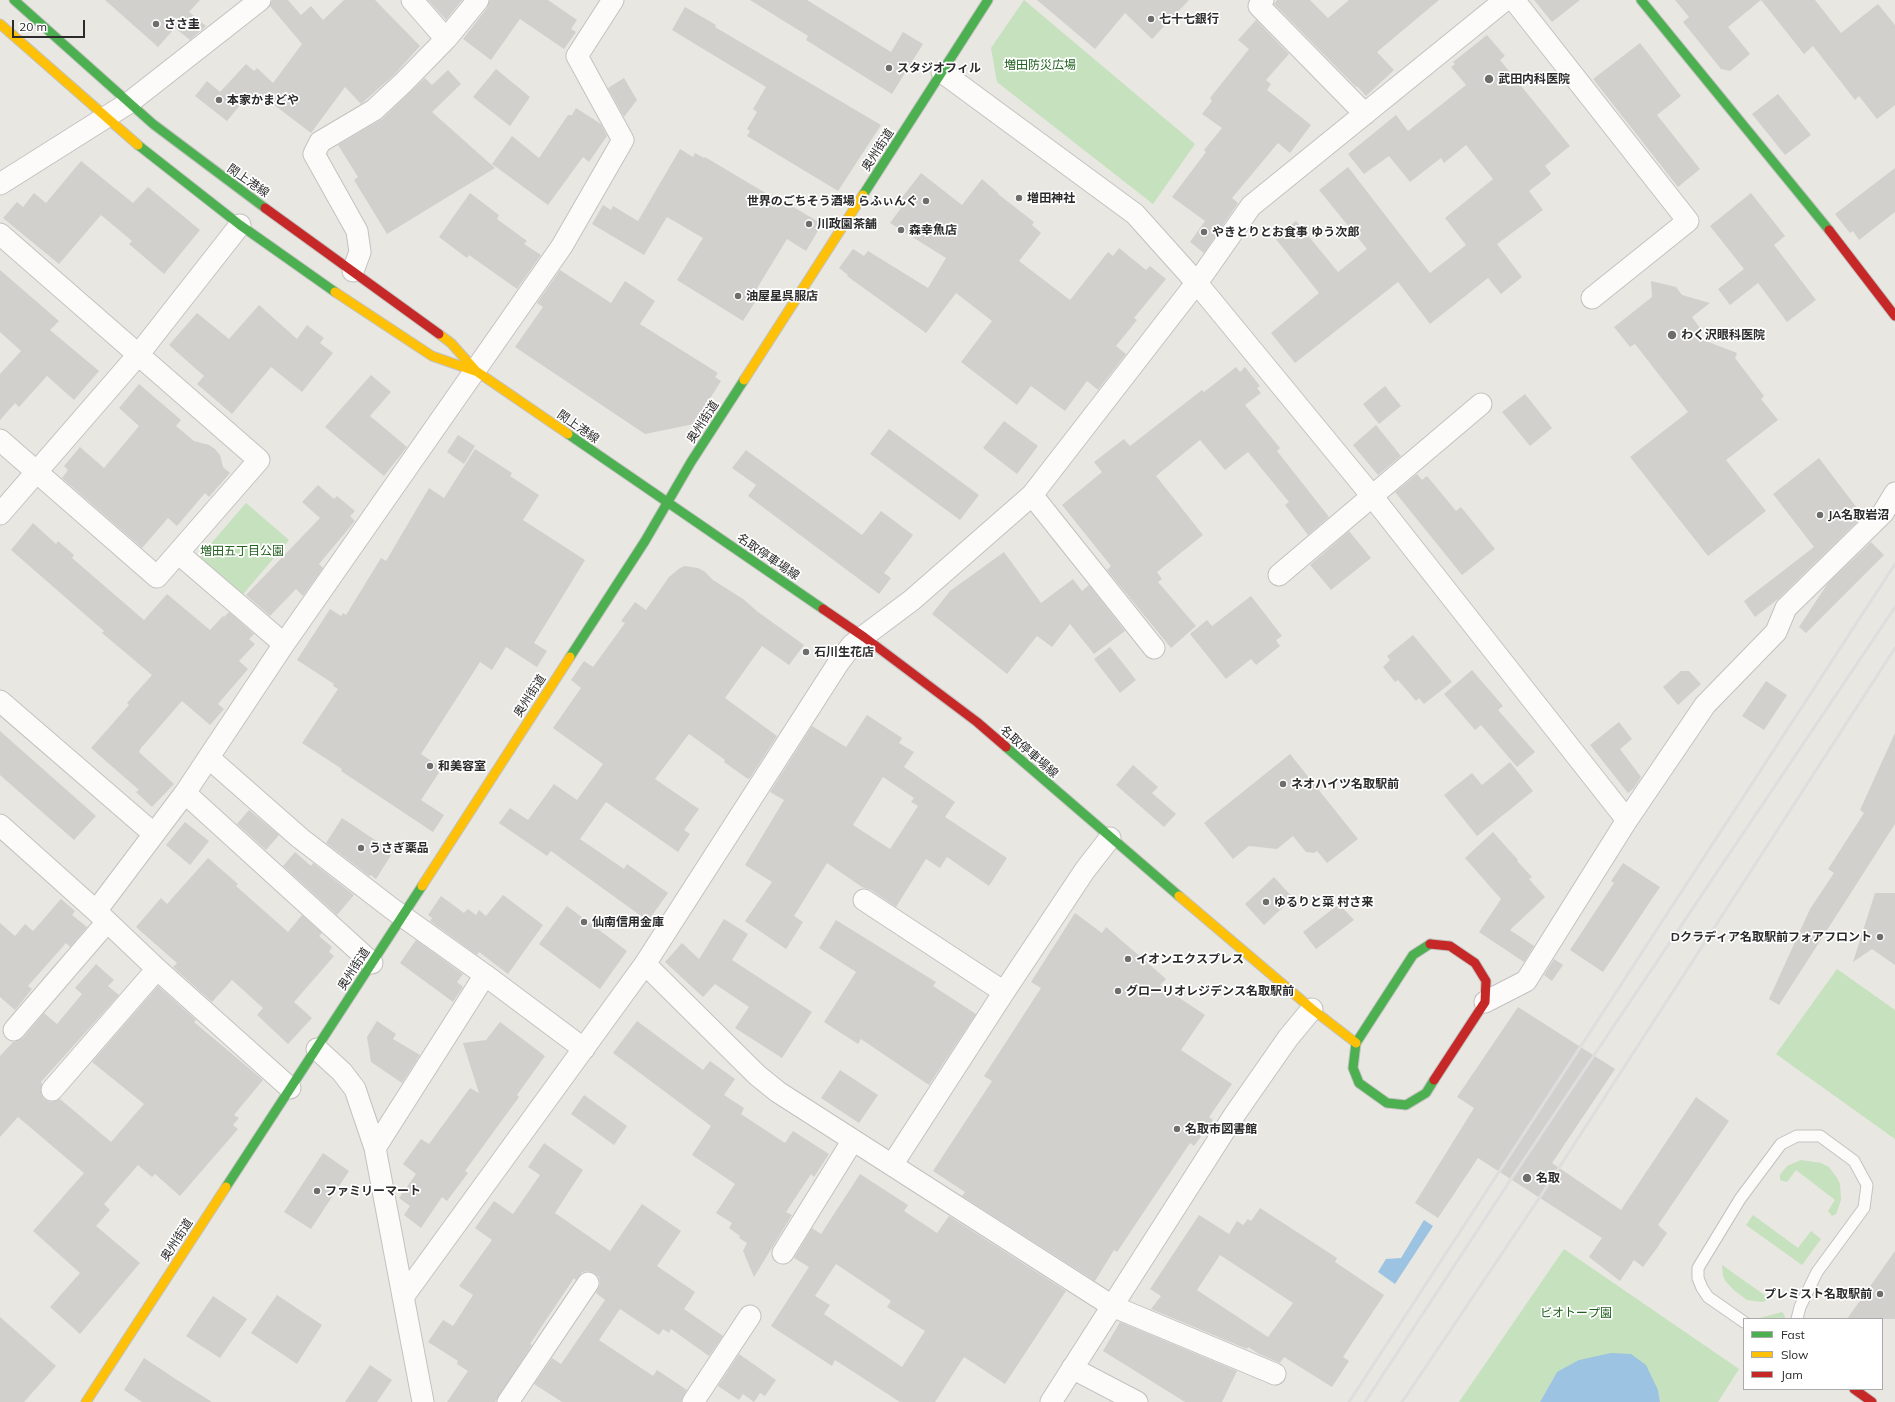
<!DOCTYPE html>
<html>
<head>
<meta charset="utf-8">
<style>
	body { margin:0 }
	#map { position:relative; width:1895px; height:1402px; overflow:hidden; background:#e8e7e1; font-family:Mulish,sans-serif }
	canvas { display:block }
	.legend { position:absolute; left:1743px; top:1318px; width:140px; height:72px; box-sizing:border-box; background:#fff; border:1px solid #aaa; margin:0; padding:5px 7px; list-style:none; font-size:12px; color:#2b2b2b }
	.legend li { display:flex; align-items:center; gap:8px; height:20px }
	.legend b { width:20px; border:1px solid #aaa }
	.scale { position:absolute; left:12px; top:20px; width:73px; height:18px; box-sizing:border-box; border:2px solid #2b2b2b; border-top:0; padding-left:5px; font-size:12px; line-height:14px; white-space:nowrap; color:#2b2b2b; -webkit-text-stroke:3px #fff; paint-order:stroke }
</style>
</head>
<body>
<div id="map">
<canvas width="1895" height="1402"></canvas>
<ul class="legend">
<li><b style="height:5px;background:#4caf50"></b>Fast</li>
<li><b style="height:5px;background:#ffc107"></b>Slow</li>
<li><b style="height:5px;background:#c62828"></b>Jam</li>
</ul>
<div class="scale">20 m</div>
</div>
<script>
const ctx = document.querySelector('canvas').getContext('2d');
ctx.lineJoin = 'round';
function paint(path, color) { ctx.fillStyle = color; ctx.fill(path, 'evenodd'); }
const shape = rows => new Path2D(rows.map(r => 'M' + r).join(''));
function strokePath(path, color, width, dash) { ctx.strokeStyle = color; ctx.lineWidth = width; ctx.lineCap = dash ? 'butt' : 'round'; ctx.setLineDash(dash || []); ctx.stroke(path); }
function write(font, color, halo, rows, align = 'center') {
  ctx.font = font + ' Mulish,"Noto Sans JP",sans-serif'; ctx.lineWidth = 3.5; ctx.setLineDash([]); ctx.textBaseline = 'middle'; ctx.strokeStyle = halo; ctx.fillStyle = color; for (const [text, x, y, turn = 0] of rows) {
    ctx.save(); ctx.translate(x, y); ctx.rotate((+turn || 0) * Math.PI / 180); ctx.textAlign = isNaN(turn) ? turn : align; if (halo) ctx.strokeText(text, 0, 0); ctx.fillText(text, 0, 0); ctx.restore();
  }
}
const green = shape([
	[1024,0,1195,144,1153,204,997,82,991,48],
	[246,503,289,540,239,599,196,561],
	[1837,969,1895,1010,1895,1139,1776,1054],
	[1801,1160,1821,1163,1829,1167,1837,1178,1840,1184,1841,1200,1836,1214,1832,1216,1828,1211,1835,1200,1796,1170,1787,1182,1780,1180,1780,1175,1787,1166],
	[1753,1215,1798,1248,1811,1231,1821,1239,1802,1265,1746,1225],
	[1564,1249,1739,1369,1718,1402,1660,1402,1658,1390,1557,1372,1540,1402,1459,1402],
	[1722,1265,1770,1299,1762,1302,1747,1300,1735,1291,1726,1282,1723,1276],
	[1782,1312,1784,1314,1785,1319,1756,1319]
]);
const water = shape([
	[1424,1220,1433,1226,1395,1284,1378,1272,1386,1259,1401,1258],
	[1611,1353,1631,1354,1646,1365,1658,1390,1660,1402,1540,1402,1557,1372,1579,1360]
]);
const building = shape([
	[105,0,200,0,189,12,206,26,190,40,175,28,158,47],
	[272,0,288,0,301,15,311,6,323,20,344,0,375,0,420,46,395,74,361,104,345,87,311,133,257,92,253,97,249,94,227,121,195,96,207,81,220,92,246,64,254,71,257,68,273,83,302,44,270,6],
	[428,0,462,0,446,20],
	[490,0,548,0,577,20,571,29,576,32,564,49,520,19,491,60,463,39,487,8],
	[750,0,807,0,891,52,903,32,923,44,892,94,806,40,808,36],
	[1037,0,1189,0,1152,39,1125,13,1095,49],
	[1277,0,1310,0,1328,18,1349,0,1439,0,1377,52,1394,70,1366,96,1357,86,1356,87,1274,4],
	[1534,0,1580,0,1552,22],
	[1675,0,1761,0,1728,27,1750,54,1730,71,1721,69,1683,22,1689,17],
	[1761,0,1815,0,1841,33,1878,4,1895,25,1895,105,1877,119,1859,96,1855,100,1813,46,1804,54],
	[685,7,716,25,715,27,881,125,838,191,747,136,750,131,747,129,757,112,753,109,766,87,672,30],
	[1256,20,1289,54,1266,80,1271,84,1267,90,1311,125,1290,153,1278,143,1232,198,1238,203,1204,253,1190,242,1205,221,1172,197,1206,152,1204,150,1222,128,1202,114,1212,101,1210,98,1249,49,1238,40],
	[1487,35,1505,56,1500,60,1570,146,1545,166,1551,174,1529,191,1543,210,1497,244,1522,277,1501,294,1488,278,1430,324,1398,282,1295,363,1271,333,1319,293,1275,238,1296,221,1338,272,1367,249,1319,190,1348,167,1430,273,1466,245,1445,218,1493,179,1466,145,1444,163,1441,158,1410,182,1389,156,1364,174,1348,154,1396,115,1408,131,1466,85,1451,67,1455,64,1453,62],
	[1640,43,1681,96,1657,115,1700,169,1678,187,1593,79],
	[496,69,530,97,510,126,473,97],
	[448,70,461,84,432,112,495,168,387,234,354,180,358,177,338,145,382,119,425,78,432,85],
	[624,78,637,100,624,117,608,88],
	[1778,94,1811,135,1785,155,1752,114],
	[576,108,601,124,607,136,589,162,583,157,548,205,492,164,512,136,539,158,568,115,572,115],
	[680,149,693,157,695,153,704,158,705,157,784,204,785,202,822,224,806,251,787,239,756,290,761,293,743,321,677,280,703,238,667,217,644,255,592,224,603,205,611,210,613,206,638,221],
	[81,161,133,203,148,187,200,230,164,274,129,244,132,241,101,215,59,264,3,218,17,202,23,207,34,193,46,203],
	[1895,168,1895,212,1859,240,1853,231,1850,233,1835,214],
	[921,173,962,205,982,179,998,193,998,194,1034,222,1032,225,1041,233,1019,261,1070,300,1108,252,1113,256,1119,248,1146,270,1150,266,1166,279,1134,318,1137,320,1116,346,1126,354,1098,390,1087,381,1065,411,1031,386,1017,405,961,362,992,321,956,293,926,333,847,276,848,275,839,268,853,249,864,256,868,251,928,288,946,258,890,223,901,208,896,205],
	[470,193,499,215,497,219,527,241,524,244,541,255,517,289,469,255,467,258,439,237],
	[1751,193,1785,236,1774,245,1816,300,1787,322,1758,283,1730,305,1718,289,1744,269,1710,226],
	[0,270,59,321,50,330,99,371,74,400,47,376,19,407,15,403,0,420,0,374,21,351,0,332],
	[560,270,611,303,625,281,655,301,640,324,718,373,715,377,721,381,694,424,645,434,515,347,543,307,537,303],
	[1651,281,1676,287,1682,295,1710,303,1692,317,1700,328,1690,335,1737,353,1735,358,1764,396,1761,399,1778,420,1726,460,1766,511,1708,556,1630,457,1688,412,1635,344,1630,347,1614,327,1652,297],
	[259,305,297,339,307,325,324,338,320,343,333,353,302,392,271,367,232,414,197,384,204,376,169,345,197,313,229,339],
	[1236,367,1240,372,1245,367,1260,386,1257,388,1261,393,1245,405,1280,448,1277,451,1329,517,1308,535,1285,505,1289,502,1248,452,1225,470,1200,440,1156,476,1203,535,1157,572,1162,579,1158,582,1196,626,1171,648,1107,570,1111,566,1062,505,1102,472,1094,462,1124,439,1130,446,1202,390,1204,392],
	[371,375,391,392,370,416,407,447,384,476,325,427],
	[139,384,181,420,176,426,194,441,209,445,215,449,220,455,223,467,230,473,209,497,205,493,177,526,168,518,142,548,62,478,68,470,64,466,80,447,104,468,139,426,119,408],
	[1385,386,1401,406,1379,424,1363,404],
	[1525,394,1552,428,1530,446,1502,412],
	[1004,421,1038,446,1017,474,983,448],
	[1376,425,1401,456,1378,475,1353,445],
	[889,429,979,495,960,520,870,454],
	[458,435,475,446,464,464,447,452],
	[475,449,512,473,510,476,539,495,523,520,585,560,534,643,547,651,537,667,506,647,492,670,480,662,421,754,442,768,421,800,444,815,433,832,341,771,342,769,302,743,338,689,333,686,334,684,297,660,330,609,341,616,343,613,346,615,381,558,386,561,429,488,444,498],
	[746,450,862,535,881,511,913,535,884,573,891,578,879,594,748,496,756,485,732,468],
	[1819,458,1863,516,1778,599,1755,617,1744,601,1814,547,1773,494],
	[1417,474,1422,480,1427,476,1456,511,1461,507,1495,549,1462,575,1395,492],
	[318,485,334,499,337,496,355,511,350,516,355,521,319,564,323,568,303,596,296,589,270,616,246,595,320,518,302,502],
	[33,523,56,544,58,541,74,555,72,558,144,620,167,594,210,630,223,616,224,617,229,612,254,634,249,639,255,644,239,661,248,669,218,704,224,709,210,725,182,701,141,748,139,752,174,784,152,807,136,792,139,790,91,748,129,705,127,703,152,675,102,633,104,631,11,550],
	[1349,531,1371,558,1331,590,1310,565],
	[1871,542,1884,555,1806,633,1799,627,1828,583],
	[1004,552,1041,603,1073,579,1082,591,1089,585,1125,631,1094,654,1070,624,1052,647,1037,636,1007,674,932,614,950,591],
	[685,566,698,568,704,571,713,580,743,599,758,612,804,645,789,665,762,646,725,698,777,736,750,778,748,779,724,762,725,760,689,734,655,779,699,809,684,830,690,834,678,852,606,802,580,839,624,869,627,864,668,893,648,921,551,851,547,856,499,823,510,808,528,820,554,784,577,800,603,764,553,728,581,688,571,680,584,661,593,667,625,623,621,621,635,602,646,610,669,577,680,568],
	[1251,596,1282,636,1276,640,1280,646,1256,665,1251,659,1226,679,1190,634,1207,620,1212,626],
	[1413,635,1452,682,1424,704,1419,698,1416,701,1398,680,1395,682,1383,667,1390,660,1387,656],
	[1110,647,1136,680,1120,693,1094,659],
	[1472,670,1503,706,1498,710,1535,752,1517,767,1481,725,1475,730,1444,694],
	[1681,671,1689,671,1701,684,1678,705,1663,687],
	[1766,681,1787,695,1764,730,1742,716],
	[867,715,902,738,899,743,914,752,904,767,955,802,945,817,1007,858,989,886,947,857,940,868,926,859,896,907,871,890,862,887,827,863,794,916,803,922,786,949,745,921,772,882,745,865,784,800,770,792,812,726,846,747],
	[883,777,914,798,911,802,918,806,890,849,853,825],
	[1619,722,1632,739,1620,749,1641,777,1634,788,1628,793,1590,745],
	[0,731,96,816,74,840,0,775],
	[1895,733,1895,824,1779,1005,1769,999,1810,909,1834,873,1828,869,1864,813,1860,810],
	[1290,754,1358,839,1327,863,1317,851,1314,853,1306,852,1293,836,1277,849,1249,846,1233,859,1204,823],
	[1510,762,1533,791,1477,836,1444,795,1472,773,1482,785],
	[1133,765,1158,787,1152,793,1176,814,1164,827,1116,785],
	[249,810,279,835,266,850,237,824],
	[342,818,393,852,376,879,371,875,369,876,326,843],
	[185,822,209,841,190,865,166,845],
	[1493,832,1518,860,1517,861,1532,877,1529,879,1545,897,1510,930,1534,946,1524,962,1479,932,1501,899,1465,858],
	[295,852,311,866,313,863,354,895,337,915,283,866],
	[208,858,238,884,236,886,288,932,302,915,322,933,319,936,332,947,329,952,334,956,294,1002,312,1018,288,1044,257,1015,263,1008,232,980,212,1002,173,967,177,963,136,927,161,898,167,904],
	[1623,863,1660,887,1603,972,1570,950,1614,883,1611,881],
	[1274,877,1293,898,1264,925,1245,904],
	[1875,893,1895,893,1895,965,1872,949,1853,962],
	[503,895,543,925,508,974,479,952,477,955,430,921,432,918,428,915,441,896,464,913,468,909,476,915,479,910,486,916],
	[61,899,75,911,72,915,87,927,70,947,66,943,28,986,32,989,15,1010,0,997,0,923,15,936,25,924,33,931],
	[1339,904,1354,920,1316,949,1303,932],
	[567,906,627,951,600,989,539,944],
	[1075,913,1102,933,1106,927,1166,979,1160,985,1205,1015,1181,1050,1232,1084,1209,1117,1213,1120,1194,1146,1190,1143,1117,1252,1114,1250,1095,1281,962,1196,965,1192,933,1171,992,1081,984,1076,1041,988,1031,982],
	[724,919,748,934,732,960,812,1012,782,1058,735,1028,749,1007,715,984,703,997,665,962,682,943,699,959],
	[836,920,936,982,933,986,976,1014,929,1085,861,1039,858,1044,824,1022,856,972,819,948],
	[416,940,463,974,457,982,463,987,453,1002,400,963],
	[1554,959,1563,965,1552,981,1544,975],
	[96,964,114,980,108,986,119,995,41,1082,42,1084,41,1094,44,1099,50,1102,60,1099,111,1142,144,1104,92,1062,158,986,196,1020,194,1022,263,1080,234,1115,239,1118,233,1125,238,1129,180,1196,155,1174,152,1177,138,1165,104,1204,110,1210,96,1226,140,1263,80,1334,50,1307,80,1273,33,1231,84,1173,18,1117,0,1137,0,1056,13,1042,18,1041,23,1038,44,1013,57,1024,82,994,75,988],
	[1518,1007,1615,1069,1552,1163,1621,1210,1696,1097,1729,1121,1658,1225,1667,1233,1657,1248,1643,1267,1634,1260,1620,1281,1589,1257,1602,1238,1478,1158,1438,1218,1415,1203,1474,1108,1457,1097],
	[377,1021,396,1034,393,1039,420,1055,402,1083,371,1062,367,1037],
	[637,1021,703,1070,710,1061,735,1079,724,1095,744,1108,741,1114,785,1143,793,1131,829,1154,814,1177,811,1174,786,1212,792,1215,754,1277,743,1251,747,1243,739,1238,740,1236,729,1228,732,1223,716,1213,735,1184,692,1155,711,1126,613,1053],
	[500,1022,545,1056,517,1095,519,1097,465,1171,468,1173,447,1201,442,1197,421,1228,404,1215,410,1206,399,1198,416,1174,403,1164,421,1139,429,1144,470,1088,479,1093,463,1043,486,1040],
	[840,1070,878,1095,859,1123,821,1098],
	[584,1095,627,1126,614,1145,571,1114],
	[544,1143,583,1170,555,1213,610,1251,642,1204,681,1231,657,1266,695,1292,684,1309,723,1336,709,1356,671,1329,669,1333,663,1329,659,1335,620,1309,599,1340,653,1376,657,1370,687,1390,681,1402,562,1402,534,1384,552,1358,561,1364,605,1300,596,1293,600,1284,599,1277,594,1273,588,1271,582,1272,576,1280,574,1278,530,1344,532,1345,495,1402,447,1402,468,1371,457,1364,458,1361,428,1342,443,1320,453,1326,473,1295,459,1286,492,1240,475,1228,494,1201,513,1214,540,1175,528,1167],
	[323,1153,349,1171,311,1229,284,1212],
	[860,1174,908,1205,904,1211,937,1233,949,1216,1066,1291,1005,1384,964,1357,935,1402,900,1402,835,1360,832,1366,771,1326,809,1267,794,1258,812,1228,821,1234],
	[836,1264,891,1301,887,1307,925,1331,902,1367,824,1314,830,1305,815,1296],
	[1260,1208,1337,1258,1335,1262,1384,1295,1343,1357,1349,1361,1332,1387,1284,1357,1280,1363,1259,1354,1248,1347,1247,1349,1151,1309,1161,1296,1150,1289,1199,1215,1229,1234,1237,1221,1243,1225,1248,1219,1251,1221],
	[1220,1255,1293,1303,1268,1337,1197,1290],
	[1895,1251,1895,1319,1847,1319],
	[277,1295,322,1325,297,1364,251,1333],
	[213,1296,247,1319,220,1358,186,1336],
	[0,1317,56,1366,24,1402,0,1402],
	[1120,1322,1237,1371,1222,1402,1185,1402,1103,1351],
	[739,1354,776,1380,765,1396,760,1393,754,1402,743,1394,739,1400,718,1386],
	[144,1358,174,1378,212,1402,142,1402,124,1390],
	[370,1365,392,1380,377,1402,345,1402]
]);
const lane = shape([
	[1744,1322,1708,1297,1702,1288,1698,1278,1698,1268,1740,1199,1781,1144,1797,1136,1820,1136,1854,1161,1867,1185,1864,1208,1817,1272,1800,1307,1797,1319]
]);
const street = shape([
	[1263,0,1259,6,1365,114],
	[1514,0,1688,221,1592,298],
	[446,39,478,0],
	[942,72,1135,214,1196,282,1372,496,1627,820],
	[0,184,130,102,260,0],
	[0,234,259,460,157,577,0,440],
	[353,271,360,252,357,231,314,154,320,142,374,110,403,83,446,39,412,0],
	[1032,495,1154,648],
	[0,514,138,355,240,225],
	[178,553,284,644],
	[1279,575,1481,404],
	[0,701,154,834],
	[209,758,300,838,391,908,485,975,584,1049],
	[185,793,372,963],
	[0,825,96,911,157,969,290,1088],
	[864,900,1004,992],
	[96,911,185,793,284,644,562,246,623,140,577,56,613,0],
	[645,964,757,1075,778,1092,1112,1306,1275,1374],
	[1485,1002,1526,981,1627,820,1705,705,1776,632,1786,608,1883,513,1895,493],
	[14,1030,107,922],
	[317,1049,342,1072,355,1089,375,1148,423,1402],
	[52,1090,157,969],
	[375,1148,485,975],
	[892,1165,1004,992,1085,870,1110,838],
	[783,1253,853,1140],
	[403,1297,645,964,839,662,852,645,912,600,1032,495,1204,273,1251,206,1505,0],
	[1072,1368,1137,1402],
	[508,1402,588,1283],
	[693,1402,750,1316],
	[1051,1402,1235,1114,1288,1038,1312,1009]
]);
const fast = shape([
	[14,0,153,124,265,208],
	[1641,0,1829,230],
	[138,145,240,225,335,292],
	[863,195,988,0],
	[568,434,823,609],
	[570,657,645,541,691,462,744,380],
	[1006,747,1179,896],
	[1430,944,1413,955,1356,1043,1353,1068,1359,1083,1387,1103,1406,1105,1426,1093,1434,1080],
	[226,1187,422,886]
]);
const slow = shape([
	[0,24,138,145],
	[335,292,432,356,475,371],
	[439,334,451,343,476,371,568,434],
	[744,380,863,195],
	[422,886,570,657],
	[1179,896,1312,1009,1356,1043],
	[86,1402,226,1187]
]);
const jam = shape([
	[265,208,439,334],
	[1829,230,1895,316],
	[823,609,864,637,977,722,1006,747],
	[1430,944,1450,946,1475,963,1486,981,1485,1002,1434,1080],
	[1854,1389,1872,1402]
]);
const rail = shape([
	[1349,1402,1895,564],
	[1365,1402,1513,1176,1895,607],
	[1402,1402,1542,1194,1895,648]
]);
const markers = [
	[1151,19,4,"#6d6d6b"],
	[156,24,4,"#6d6d6b"],
	[889,68,4,"#6d6d6b"],
	[1489,79,5,"#6d6d6b"],
	[219,100,4,"#6d6d6b"],
	[1019,198,4,"#6d6d6b"],
	[926,201,4,"#6d6d6b"],
	[809,224,4,"#6d6d6b"],
	[901,230,4,"#6d6d6b"],
	[1204,232,4,"#6d6d6b"],
	[738,296,4,"#6d6d6b"],
	[1672,335,5,"#6d6d6b"],
	[1820,515,4,"#6d6d6b"],
	[806,652,4,"#6d6d6b"],
	[430,766,4,"#6d6d6b"],
	[1283,784,4,"#6d6d6b"],
	[361,848,4,"#6d6d6b"],
	[1266,902,4,"#6d6d6b"],
	[584,922,4,"#6d6d6b"],
	[1880,937,4,"#6d6d6b"],
	[1128,959,4,"#6d6d6b"],
	[1118,991,4,"#6d6d6b"],
	[1177,1129,4,"#6d6d6b"],
	[1527,1178,5,"#6d6d6b"],
	[317,1191,4,"#6d6d6b"],
	[1880,1294,4,"#6d6d6b"]
];
const poiNames = [
	["七十七銀行",1159,19],
	["ささ圭",164,24],
	["スタジオフィル",897,68],
	["武田内科医院",1498,79],
	["本家かまどや",227,100],
	["増田神社",1027,198],
	["世界のごちそう酒場 らふぃんぐ",918,201,"right"],
	["川政園茶舗",817,224],
	["森幸魚店",909,230],
	["やきとりとお食事 ゆう次郎",1212,232],
	["油屋星呉服店",746,296],
	["わく沢眼科医院",1681,335],
	["JA名取岩沼",1828,515],
	["石川生花店",814,652],
	["和美容室",438,766],
	["ネオハイツ名取駅前",1291,784],
	["うさぎ薬品",369,848],
	["ゆるりと菜 村さ来",1274,902],
	["仙南信用金庫",592,922],
	["Dクラディア名取駅前フォアフロント",1872,937,"right"],
	["イオンエクスプレス",1136,959],
	["グローリオレジデンス名取駅前",1126,991],
	["名取市図書館",1185,1129],
	["名取",1536,1178],
	["ファミリーマート",325,1191],
	["プレミスト名取駅前",1872,1294,"right"]
];
const parkNames = [
	["増田防災広場",1040,65],
	["増田五丁目公園",242,551],
	["ビオトープ園",1576,1313]
];
const streetNames = [
	["奥州街道",878,150,-57],
	["閖上港線",248,181,35],
	["奥州街道",703,422,-57],
	["閖上港線",578,427,35],
	["名取停車場線",768,557,34],
	["奥州街道",530,696,-57],
	["名取停車場線",1029,752,41],
	["奥州街道",354,969,-57],
	["奥州街道",177,1240,-57]
];
paint(green, '#c5e1bd');
paint(water, '#9cc3e2');
paint(building, '#d1d0cc');
strokePath(lane, '#c2c2c1', 13);
strokePath(street, '#c2c2c1', 23);
strokePath(fast, '#c2c2c1', 11);
strokePath(slow, '#c2c2c1', 11);
strokePath(jam, '#c2c2c1', 11);
strokePath(lane, '#fcfbfa', 11);
strokePath(street, '#fcfbfa', 21);
strokePath(fast, '#4caf50', 9);
strokePath(slow, '#ffc107', 9);
strokePath(jam, '#c62828', 9);
strokePath(rail, '#dedede', 3);
for (const [x, y, r, color] of markers) { const dot = new Path2D(); dot.arc(x, y, r, 0, 2 * Math.PI); ctx.fillStyle = color; ctx.fill(dot); strokePath(dot, '#fff', 1.5); }
write('bold 12px', '#2b2b2b', '#fff', poiNames, 'left');
write('12px', '#236121', '#fff', parkNames);
write('12px', '#2b2b2b', '#fff', streetNames);
</script>
</body>
</html>
